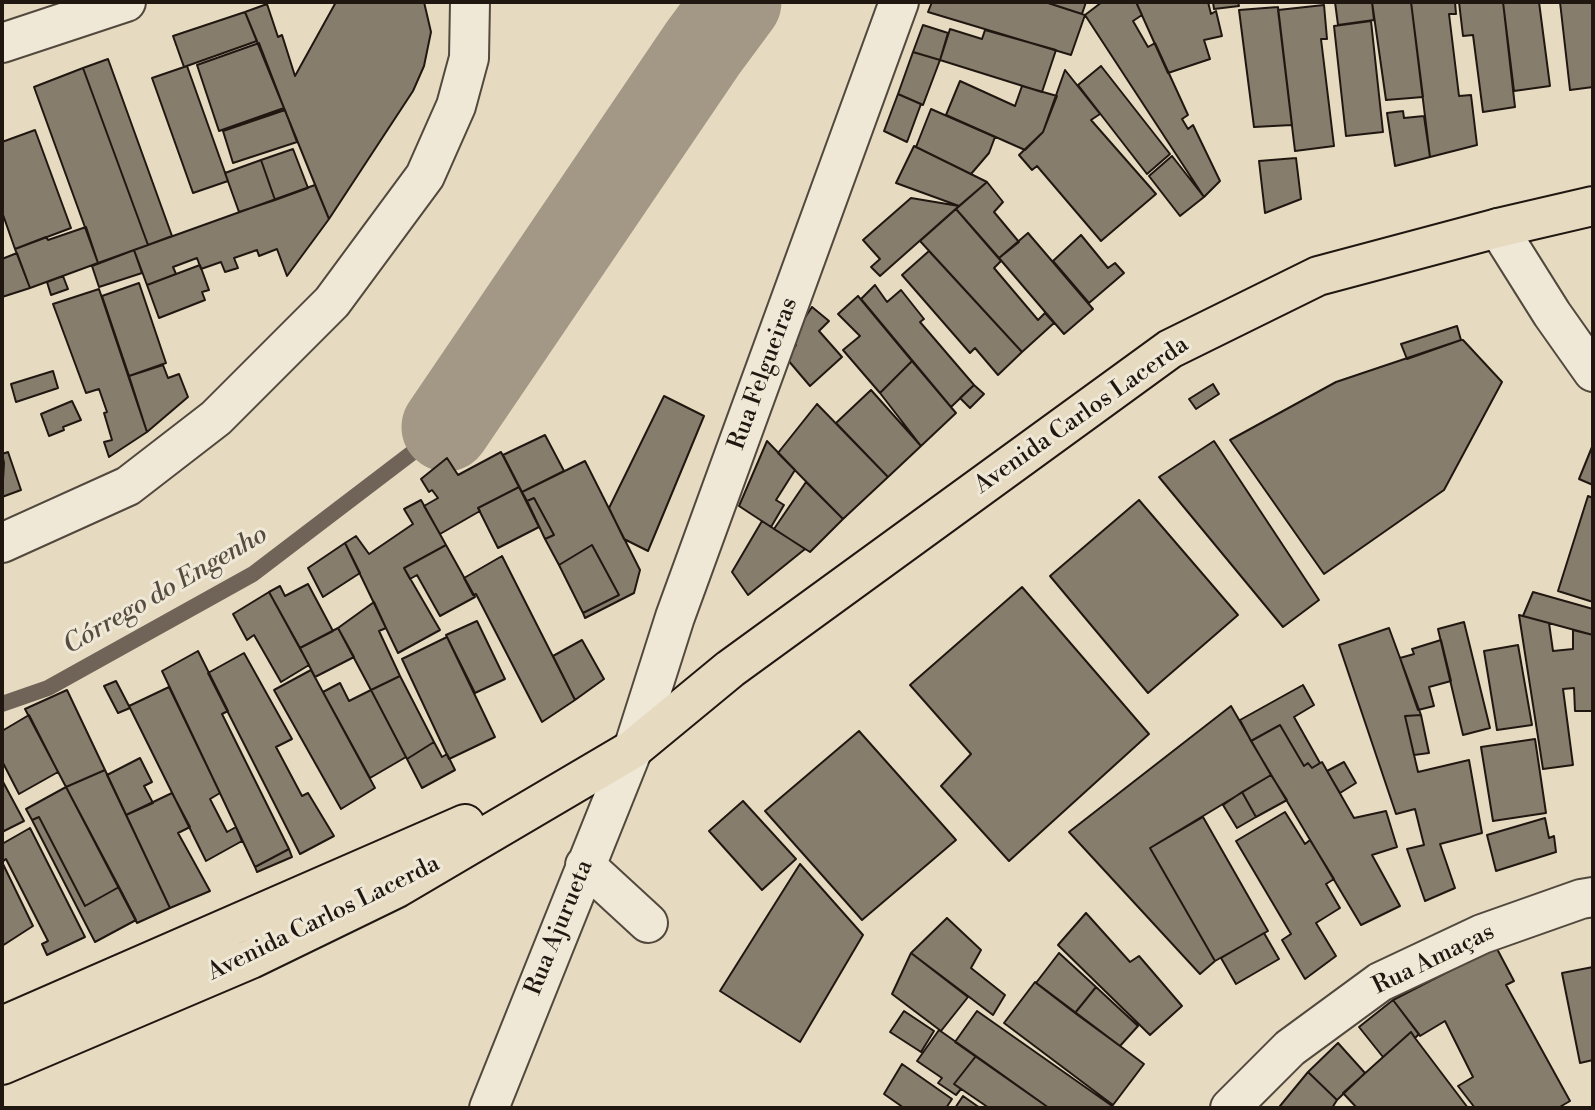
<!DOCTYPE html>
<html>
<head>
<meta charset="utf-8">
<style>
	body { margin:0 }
	#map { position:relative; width:1595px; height:1110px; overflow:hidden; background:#e6dbc1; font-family:"Libre Bodoni",serif }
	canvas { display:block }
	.frame { position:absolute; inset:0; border:4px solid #211711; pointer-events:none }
</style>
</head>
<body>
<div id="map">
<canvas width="1595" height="1110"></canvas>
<div class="frame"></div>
</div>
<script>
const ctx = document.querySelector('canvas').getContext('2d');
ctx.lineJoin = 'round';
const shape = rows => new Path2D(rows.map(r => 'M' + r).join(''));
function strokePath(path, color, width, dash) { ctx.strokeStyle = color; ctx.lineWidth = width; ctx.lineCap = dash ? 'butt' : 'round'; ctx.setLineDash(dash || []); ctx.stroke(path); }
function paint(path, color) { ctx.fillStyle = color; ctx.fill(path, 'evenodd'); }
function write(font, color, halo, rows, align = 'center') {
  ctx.font = font + ' "Libre Bodoni",serif'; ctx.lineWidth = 6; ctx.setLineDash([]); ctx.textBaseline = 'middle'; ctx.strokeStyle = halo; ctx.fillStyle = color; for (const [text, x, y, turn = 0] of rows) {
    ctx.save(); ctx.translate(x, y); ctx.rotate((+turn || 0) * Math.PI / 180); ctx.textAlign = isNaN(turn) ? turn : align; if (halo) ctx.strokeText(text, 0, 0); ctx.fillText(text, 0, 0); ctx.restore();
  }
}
const stream = shape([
	[2,704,48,688,253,574,446,427]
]);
const river = shape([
	[446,427,703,48,737,2]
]);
const building = shape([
	[336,2,424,2,431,32,424,66,413,91,329,219,245,12,267,4,278,37,282,35,295,76,336,2],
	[932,2,1045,2,1085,15,1071,55,928,12,932,2],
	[1045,2,1086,2,1082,14,1045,2],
	[1102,2,1136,2,1142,15,1133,21,1148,47,1155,43,1188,115,1182,119,1188,129,1193,125,1220,181,1204,197,1085,15,1102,2],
	[1136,2,1208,2,1211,14,1216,11,1222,36,1204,40,1210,59,1168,73,1136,2],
	[1213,2,1238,2,1239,6,1214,9,1213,2],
	[1335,2,1372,2,1374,20,1338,25,1335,2],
	[1372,2,1411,2,1423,97,1386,100,1372,2],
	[1411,2,1455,2,1456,14,1449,14,1459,96,1471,95,1477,145,1430,157,1411,2],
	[1459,2,1503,2,1515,107,1483,112,1473,35,1463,36,1459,2],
	[1503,2,1539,2,1550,86,1514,91,1503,2],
	[1560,2,1593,2,1593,87,1570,90,1560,2],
	[1324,5,1327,39,1321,39,1334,146,1295,151,1278,10,1324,5],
	[1278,7,1292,125,1254,127,1239,10,1278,7],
	[245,12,257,41,184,67,173,36,245,12],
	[1371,21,1383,132,1346,136,1334,26,1371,21],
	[923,25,948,33,940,60,913,52,923,25],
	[950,29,982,39,985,30,1056,50,1042,92,940,60,950,29],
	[259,43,284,108,219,131,197,65,259,43],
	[913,52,940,60,923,105,898,94,913,52],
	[108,59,172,236,148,245,83,68,108,59],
	[187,66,228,181,193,193,152,78,187,66],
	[1101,66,1170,154,1147,174,1078,85,1101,66],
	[83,68,148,245,98,263,34,87,83,68],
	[1065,70,1100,114,1091,120,1156,194,1101,241,1037,166,1032,170,1019,155,1043,132,1065,70],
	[960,81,1015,106,1022,86,1057,96,1043,132,1025,150,946,115,960,81],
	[898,94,921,104,907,142,884,131,898,94],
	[931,109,995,137,989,153,971,174,916,147,931,109],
	[285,110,297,142,233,163,223,131,285,110],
	[1403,111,1404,118,1424,116,1430,157,1395,166,1387,113,1403,111],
	[35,130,71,228,15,249,2,212,2,142,35,130],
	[914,146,987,182,959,206,896,183,914,146],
	[293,149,308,188,275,200,261,160,293,149],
	[1172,156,1204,197,1180,216,1149,176,1172,156],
	[1296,158,1301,199,1265,213,1259,161,1296,158],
	[261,160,275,200,239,212,225,173,261,160],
	[987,182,1003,202,994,212,1019,242,999,258,956,209,987,182],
	[315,185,329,219,287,276,277,249,259,256,257,250,234,258,238,268,225,272,221,262,201,269,197,258,173,267,176,274,147,285,134,250,315,185],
	[911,198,959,206,880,276,871,267,880,259,863,240,911,198],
	[956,209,1001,261,994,268,1038,320,1045,313,1054,323,1022,352,920,241,956,209],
	[86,227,98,263,30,288,15,249,46,237,48,240,86,227],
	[1028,233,1093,309,1064,334,999,258,1028,233],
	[1081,235,1108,268,1115,263,1124,273,1089,303,1053,261,1081,235],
	[134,250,142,273,99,287,92,266,134,250],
	[929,251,1022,352,998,375,975,348,970,353,902,275,929,251],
	[17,253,30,288,2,297,2,259,17,253],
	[200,265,209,290,202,292,205,300,159,318,147,285,200,265],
	[63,276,68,289,51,295,47,282,63,276],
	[139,283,166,363,129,376,102,296,139,283],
	[875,285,887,302,901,290,924,319,920,322,974,385,951,407,861,299,875,285],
	[99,289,147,432,109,457,104,442,112,440,104,413,107,412,99,389,86,393,53,304,99,289],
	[858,296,912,361,880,393,843,350,860,336,838,314,858,296],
	[812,307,829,321,819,331,842,357,810,386,787,359,796,345,790,340,812,307],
	[1457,326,1461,340,1407,359,1401,344,1457,326],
	[1461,340,1463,340,1502,382,1444,490,1324,574,1230,440,1336,382,1461,340],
	[912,361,956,413,921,446,880,393,912,361],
	[163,365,168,378,179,374,188,397,147,432,129,376,163,365],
	[53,371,58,388,16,402,11,384,53,371],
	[1213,384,1219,394,1196,409,1189,399,1213,384],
	[974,385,984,394,970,408,960,398,974,385],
	[871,390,921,446,888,477,836,423,871,390],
	[664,396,704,416,648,551,624,539,609,508,664,396],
	[72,401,81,420,63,427,64,430,49,436,41,414,72,401],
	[817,404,888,477,843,519,778,453,817,404],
	[545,435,564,471,522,492,503,455,545,435],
	[767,441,795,470,776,500,784,505,771,527,739,506,767,441],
	[1214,441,1319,600,1283,627,1159,477,1214,441],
	[1592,447,1593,448,1593,485,1579,479,1592,447],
	[8,452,21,490,2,497,4,463,2,454,8,452],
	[501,452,519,487,478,508,480,511,440,534,424,506,438,498,432,490,429,492,421,479,447,458,458,475,501,452],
	[585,461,640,570,634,593,585,618,583,613,619,595,592,545,559,565,545,539,554,535,534,498,527,501,522,492,585,461],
	[806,482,843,519,810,552,774,529,806,482],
	[519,487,539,527,498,548,478,508,519,487],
	[1588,496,1593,498,1593,602,1558,591,1588,496],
	[534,498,554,535,545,539,527,501,534,498],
	[421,500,446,545,404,568,440,630,398,653,345,543,356,536,369,554,413,524,404,509,421,500],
	[1139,500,1238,615,1148,693,1050,576,1139,500],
	[762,521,805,549,748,595,732,572,762,521],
	[345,543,360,573,323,597,308,568,345,543],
	[446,545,475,597,440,616,417,575,410,579,404,568,446,545],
	[592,545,619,595,583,613,559,565,592,545],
	[502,556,575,700,542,722,476,594,473,595,464,578,502,556],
	[308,584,333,631,300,648,269,592,280,586,285,596,308,584],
	[1022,587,1149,734,1009,861,941,786,971,754,910,685,1022,587],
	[269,592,309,665,281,682,254,635,247,640,233,614,269,592],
	[1533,592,1593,609,1593,635,1523,616,1533,592],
	[374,602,386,628,379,631,400,676,371,690,338,628,374,602],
	[1519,615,1549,623,1553,651,1573,649,1573,630,1593,635,1593,711,1575,711,1574,688,1563,689,1573,765,1543,769,1519,615],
	[477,621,505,679,475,693,446,635,477,621],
	[1464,622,1490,728,1463,735,1438,629,1464,622],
	[338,628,354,657,315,677,300,648,338,628],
	[1389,628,1421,715,1405,716,1418,772,1469,760,1482,833,1440,844,1455,888,1425,901,1407,849,1424,845,1415,809,1396,814,1339,645,1389,628],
	[447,637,495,737,449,759,402,659,447,637],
	[582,640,604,679,575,700,553,656,582,640],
	[1441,640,1451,681,1429,687,1434,706,1418,710,1400,658,1414,654,1412,649,1441,640],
	[1518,645,1532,725,1497,730,1484,651,1518,645],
	[198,651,228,711,222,714,289,849,255,867,162,671,198,651],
	[244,653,292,739,276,747,302,796,308,793,334,836,300,854,208,673,244,653],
	[311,670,375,788,341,809,274,690,311,670],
	[400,676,434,742,407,759,371,690,400,676],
	[116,681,130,708,118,713,104,686,116,681],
	[340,683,349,701,371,690,406,757,370,778,323,692,340,683],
	[1303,685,1314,705,1294,717,1320,763,1312,768,1308,763,1304,766,1280,725,1251,741,1240,720,1303,685],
	[169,687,220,793,210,799,227,832,236,827,242,841,206,861,129,706,169,687],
	[67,690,105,770,66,787,25,709,67,690],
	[1231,706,1271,775,1150,848,1215,961,1200,974,1069,832,1231,706],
	[29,715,58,772,19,794,2,761,2,731,29,715],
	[1421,715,1429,753,1414,755,1405,716,1421,715],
	[1280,725,1304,766,1308,763,1312,768,1322,762,1354,818,1386,811,1397,847,1372,855,1400,906,1361,925,1251,741,1280,725],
	[859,731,956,840,862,920,765,811,859,731],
	[1535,739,1546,813,1493,821,1481,747,1535,739],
	[434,742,442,757,447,754,455,770,422,788,407,759,434,742],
	[140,758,152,782,144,786,153,803,126,815,107,775,140,758],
	[1344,762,1356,783,1340,793,1327,771,1344,762],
	[105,770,170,908,137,923,66,787,105,770],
	[1271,775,1287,800,1256,817,1242,792,1271,775],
	[2,780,24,821,2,832,2,780],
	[66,787,119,887,85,906,39,817,32,820,26,809,66,787],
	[1242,792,1256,817,1237,828,1223,805,1242,792],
	[172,793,190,827,178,833,210,891,170,908,126,815,172,793],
	[743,801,796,859,762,890,709,831,743,801],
	[1285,812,1305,844,1310,840,1334,879,1326,884,1340,908,1316,923,1336,956,1305,979,1282,940,1291,934,1236,841,1285,812],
	[39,817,85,906,119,887,136,920,95,942,32,820,39,817],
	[1203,817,1268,931,1215,961,1150,848,1203,817],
	[1545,818,1549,838,1554,836,1556,852,1496,871,1487,835,1545,818],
	[30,828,85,937,47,955,42,944,48,941,6,859,2,862,2,844,30,828],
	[289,849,292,857,257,872,255,867,289,849],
	[2,862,33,926,2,946,2,862],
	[800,864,863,935,800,1042,720,991,800,864],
	[1086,913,1130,962,1139,956,1182,1006,1150,1035,1058,945,1086,913],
	[947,918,981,950,971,968,1005,995,993,1015,911,953,947,918],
	[1264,933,1279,959,1236,984,1221,958,1264,933],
	[1496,947,1514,981,1506,985,1570,1101,1558,1108,1475,1108,1458,1086,1473,1077,1445,1021,1420,1036,1393,1000,1496,947],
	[911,953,968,997,941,1031,892,994,911,953],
	[1059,953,1096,987,1075,1013,1036,983,1059,953],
	[1593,967,1593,1060,1580,1063,1562,973,1593,967],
	[1035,982,1144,1064,1113,1105,1004,1023,1035,982],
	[1096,987,1138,1026,1120,1046,1075,1013,1096,987],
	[1393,1000,1419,1034,1415,1038,1411,1032,1383,1057,1359,1027,1393,1000],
	[904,1011,934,1031,921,1052,890,1032,904,1011],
	[977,1011,1115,1108,1049,1108,955,1042,977,1011],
	[939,1030,976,1056,954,1084,961,1089,956,1095,938,1083,942,1078,917,1061,939,1030],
	[1411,1032,1415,1038,1468,1108,1357,1108,1343,1093,1411,1032],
	[1338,1043,1365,1073,1337,1100,1308,1072,1338,1043],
	[976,1056,1049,1108,989,1108,954,1084,976,1056],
	[902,1064,952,1099,946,1108,904,1108,884,1094,902,1064],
	[1308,1072,1337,1100,1332,1108,1282,1108,1280,1106,1308,1072],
	[963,1096,980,1108,955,1108,963,1096]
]);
const minor = shape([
	[2,43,126,2],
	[1498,228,1552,314,1593,372],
	[2,543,128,486,216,418,332,302,425,176,456,106,469,58,470,2],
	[585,865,648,923],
	[489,1108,633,749,675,617,899,2],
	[1230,1108,1290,1048,1380,982,1482,934,1581,899,1593,897]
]);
const major = shape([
	[2,1026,465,824],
	[2,1065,251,959,397,888,633,749,730,669,1170,349,1318,276,1498,228,1593,206]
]);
const streetNames = [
	["Rua Felgueiras",764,374,-70],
	["Avenida Carlos Lacerda",1082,416,-35],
	["Avenida Carlos Lacerda",324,919,-26],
	["Rua Ajurueta",560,928,-68],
	["Rua Amaças",1434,960,-26]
];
const waterNames = [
	["Córrego do Engenho",166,591,-30]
];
strokePath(stream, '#6f6457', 16);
strokePath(river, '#a39885', 89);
paint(building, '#877d6d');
strokePath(building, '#211711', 2);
strokePath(minor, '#52483d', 42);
strokePath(major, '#211711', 42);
strokePath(minor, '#efe8d7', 38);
strokePath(major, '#e6dbc1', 38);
write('24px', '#211711', '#efe8d7', streetNames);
write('italic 26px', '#554b3f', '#efe8d7', waterNames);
</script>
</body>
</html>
